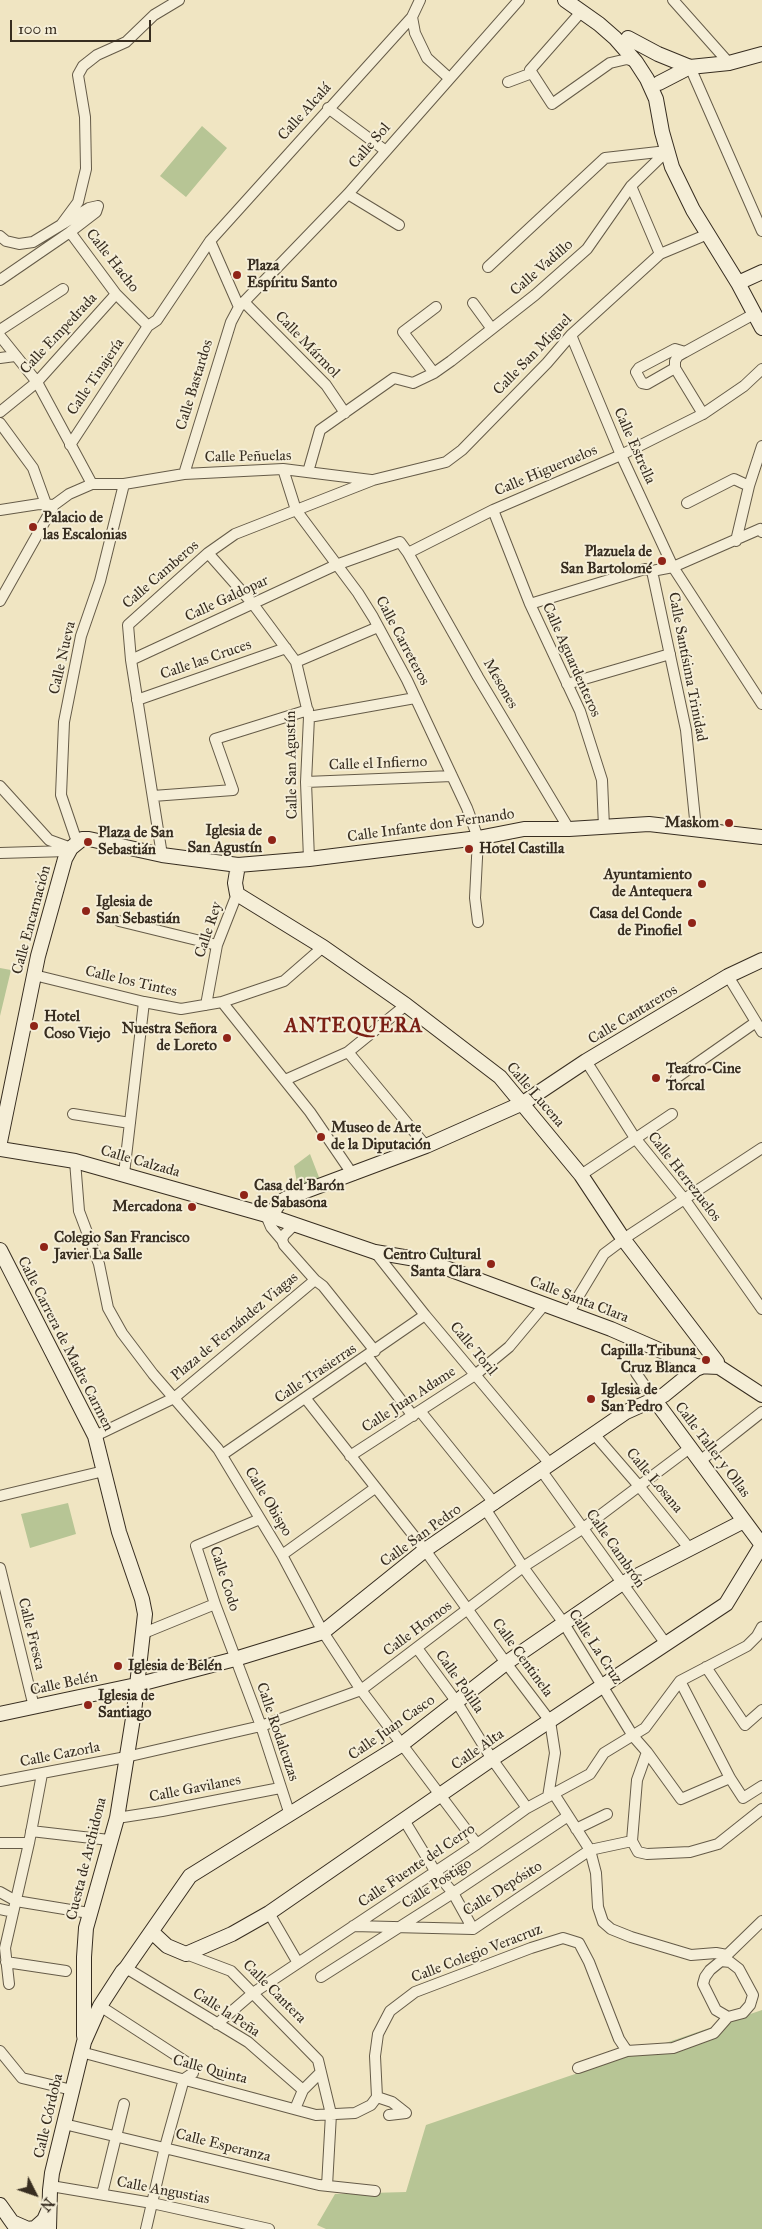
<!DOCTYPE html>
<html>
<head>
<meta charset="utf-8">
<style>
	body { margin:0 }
	#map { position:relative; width:762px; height:2229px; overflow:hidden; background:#f0e5c2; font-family:"IM FELL Great Primer",serif }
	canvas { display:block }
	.north { position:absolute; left:10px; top:2169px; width:50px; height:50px; -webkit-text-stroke:4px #f5eed7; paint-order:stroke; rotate:131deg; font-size:14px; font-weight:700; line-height:20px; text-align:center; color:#372d20 }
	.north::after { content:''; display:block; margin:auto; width:18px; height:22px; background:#372d20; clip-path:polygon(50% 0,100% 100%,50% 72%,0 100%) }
	.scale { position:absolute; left:10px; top:20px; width:141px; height:22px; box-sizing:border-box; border:2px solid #372d20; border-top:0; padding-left:6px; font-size:15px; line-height:18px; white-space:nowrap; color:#372d20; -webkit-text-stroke:4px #f5eed7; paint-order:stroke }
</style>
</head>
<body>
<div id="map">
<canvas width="762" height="2229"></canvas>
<div class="north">N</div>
<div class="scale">100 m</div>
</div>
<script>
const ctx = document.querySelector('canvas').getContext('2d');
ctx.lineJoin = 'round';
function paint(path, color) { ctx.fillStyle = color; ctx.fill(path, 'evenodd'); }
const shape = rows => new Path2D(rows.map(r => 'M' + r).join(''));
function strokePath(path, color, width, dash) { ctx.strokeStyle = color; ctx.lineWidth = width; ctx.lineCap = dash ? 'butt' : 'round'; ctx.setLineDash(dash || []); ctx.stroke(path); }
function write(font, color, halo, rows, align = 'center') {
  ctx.font = font + ' "IM FELL Great Primer",serif'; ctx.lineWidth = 4; ctx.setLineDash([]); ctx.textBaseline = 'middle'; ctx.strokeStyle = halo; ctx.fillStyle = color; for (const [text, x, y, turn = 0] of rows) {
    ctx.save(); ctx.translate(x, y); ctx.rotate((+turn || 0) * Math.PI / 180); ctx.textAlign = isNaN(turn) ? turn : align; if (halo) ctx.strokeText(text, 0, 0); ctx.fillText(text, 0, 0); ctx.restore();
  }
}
const green = shape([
	[202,126,227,148,186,197,160,176],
	[0,968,11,970,0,1016],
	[310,1154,322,1185,299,1194,294,1166],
	[68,1503,76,1534,30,1548,21,1514],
	[762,2010,762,2229,326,2229,317,2225,335,2194,406,2192,426,2125]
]);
const street = shape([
	[673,0,729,63],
	[581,12,530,70,552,104,610,63,627,59,636,62],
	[412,17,415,33,427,58,449,78],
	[690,67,762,231],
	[508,82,532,73],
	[328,108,386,151],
	[631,186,660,254],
	[348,194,399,225],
	[61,225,78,202,86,169,85,117,78,75,83,66,97,55,126,42,154,15,179,0],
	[70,232,96,212,98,206],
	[0,236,6,241,19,244,33,242,89,208,98,206],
	[210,241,239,307],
	[488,267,605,158,667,151],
	[0,280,70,232,116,294,148,326],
	[244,302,326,385,345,413],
	[473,303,492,329],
	[0,330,63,289],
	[571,335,621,455,673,567,762,704],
	[0,336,37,382,92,484],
	[685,352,678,356,675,361,675,368,703,414],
	[0,358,15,356],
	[675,368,647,384,642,383,636,372,639,368,675,349,685,352,754,314],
	[434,373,403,332,436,307],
	[0,412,37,382,116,294],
	[0,423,33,468,46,504],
	[70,445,148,326,157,320,210,241,412,17,420,0],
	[283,469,296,510,358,593,373,617,407,680,467,808,478,838,475,898,478,922],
	[308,472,320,430,394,378,413,383,434,373,451,361,535,295,587,249,631,186,667,151],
	[184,474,231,322,239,307,348,194,519,0],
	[687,503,734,479,749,486],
	[0,510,39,504,54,505,69,494,92,484,124,484,184,474,283,469,371,480],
	[493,510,530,604,580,711,602,780,604,827],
	[736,541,749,486,762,446],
	[208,553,253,604,296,662,309,717,306,782,309,859],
	[408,553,478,677,569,829],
	[652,571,686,730,696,829],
	[652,571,673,567,760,529,762,532],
	[0,601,54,505],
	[530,604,645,569,652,571],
	[131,660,336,565,400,542,408,553,493,510,621,455,703,414,744,386,762,369],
	[296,662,378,627],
	[567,684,670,654],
	[137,700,286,648],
	[309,717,415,698],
	[306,782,452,776],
	[0,786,49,840,71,848],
	[153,796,233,790,215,739,308,710],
	[77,842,61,795,64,722,81,636,100,581,124,484],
	[0,853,68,851],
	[162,855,131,660,128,625,208,553,235,534,373,480,446,462,462,450,547,363,571,335,660,254,708,234],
	[119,921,217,945],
	[34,975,144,1002,181,1009,222,1002,284,981,323,947],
	[728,976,762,1032],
	[222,1002,310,1112,353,1175],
	[206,1005,217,945,237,894],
	[348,1052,426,1146],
	[586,1061,635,1138,685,1200,762,1309],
	[676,1078,756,1022],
	[285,1080,348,1052,406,1005],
	[73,1114,130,1123],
	[75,1161,79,1211,99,1264,108,1308,122,1333,153,1374,218,1449,282,1555,323,1632,361,1690,477,1844],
	[124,1174,144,1002],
	[581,1175,672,1114],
	[270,1216,268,1220,271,1227,282,1240],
	[294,1225,284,1235,282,1240,284,1245,315,1280,323,1286,375,1351],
	[375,1252,425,1315,550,1464],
	[569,1312,604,1254,628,1236,762,1148],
	[368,1357,413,1416],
	[636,1373,654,1399],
	[306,1399,425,1550,506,1663,550,1721,555,1753,548,1797],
	[420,1411,495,1504],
	[594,1434,639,1486,689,1548],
	[95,1436,174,1398,315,1280],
	[222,1455,425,1315],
	[350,1456,475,1375,509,1347,545,1304],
	[700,1461,762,1412],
	[541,1470,666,1644],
	[0,1496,104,1471],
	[486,1510,523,1567,563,1622,633,1736,647,1752,681,1799,730,1778],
	[260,1519,196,1546,215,1604,261,1726,290,1815],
	[282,1555,375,1488],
	[0,1568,34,1707],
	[144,1633,215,1604],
	[417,1648,456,1701,492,1759,527,1808],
	[706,1667,745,1725,762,1710],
	[680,1681,730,1778,743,1798,762,1786],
	[0,1781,126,1757,261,1726,361,1690,523,1567,582,1529,691,1447],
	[554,1794,590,1850,596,1873,598,1907,603,1922,611,1929,631,1937,691,1955,716,1953,727,1955],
	[117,1818,162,1811,280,1788],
	[404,1820,435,1871,453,1893,473,1929],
	[576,1829,607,1814],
	[31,1831,109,1840],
	[632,1841,638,1852,647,1854,690,1852,718,1844,762,1809],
	[632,1841,637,1780,647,1752],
	[0,1843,29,1843],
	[0,1892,16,1901,89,1913],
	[0,1909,13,1912],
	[269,1913,298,1963],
	[353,1926,473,1929,590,1850,632,1841],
	[186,1954,231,1971,318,2060,331,2114,327,2186],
	[727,1960,727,1955,762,1921],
	[6,1962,66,1971],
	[126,1968,248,2042,303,2090],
	[321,1977,453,1893,568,1816],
	[9,1984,5,1948,29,1843,42,1774],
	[100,2006,194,2067,193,2073,184,2079],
	[217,2024,253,1993,477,1844,527,1808,590,1774,604,1753,645,1728,680,1681,747,1646,757,1636,762,1627],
	[0,2051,22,2078,72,2090],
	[627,2051,673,2048,714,2033,728,2017,743,2013,750,2005,753,1995,739,1969,730,1962,721,1961,710,1970,705,1977,703,1984,716,2010,728,2017],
	[81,2052,316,2115,355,2113,371,2105,377,2097,375,2056,378,2034,390,2011,415,1992,531,1948,563,1938,579,1943,589,1962,619,2039,627,2051,578,2068],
	[377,2097,392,2102,406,2113,389,2115],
	[295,2109,303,2090,321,2072],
	[64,2124,319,2185,375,2191],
	[51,2186,152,2203,269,2229],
	[102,2194,124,2104],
	[146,2229,165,2147,184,2079]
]);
const secondary = shape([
	[565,0,599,24,615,38,636,62,647,79,656,99,662,132,672,167,693,210,738,283,762,328],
	[628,38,658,54,690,67],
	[659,83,690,67,729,63,762,54],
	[738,283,762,272],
	[238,865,235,883,237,894,323,947,406,1005,500,1077,581,1175,624,1240,717,1362],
	[0,1142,38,956,65,859,71,848,82,839,89,839,162,855,238,865,309,859,478,838,524,829,569,829,649,824,762,837],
	[0,1149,75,1161,270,1216,375,1252,427,1261,611,1329,696,1366,719,1367,762,1395],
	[270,1216,279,1203,287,1198,426,1146,523,1103,586,1061,728,976,762,960],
	[0,1250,95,1436,119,1532,142,1599,145,1614,134,1712,117,1818,86,1928,84,1957,84,2036],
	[654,1399,762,1545],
	[0,1714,136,1685,235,1659,323,1632,425,1550,626,1412,664,1395,696,1369,709,1364,712,1356],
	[152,1932,167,1946,186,1954,232,1934,269,1913,492,1759,726,1604,762,1545],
	[0,2205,17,2229],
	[12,2222,28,2229,35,2228,44,2220,48,2211],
	[49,2229,50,2190,52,2173,84,2042,100,2006,122,1972,126,1968,190,1876,401,1745,506,1663,621,1584,744,1521]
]);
const markers = [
	[237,275,5,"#8f2418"],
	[33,527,5,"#8f2418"],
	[662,561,5,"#8f2418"],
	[729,823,5,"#8f2418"],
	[272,840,5,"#8f2418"],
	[88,842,5,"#8f2418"],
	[469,849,5,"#8f2418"],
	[702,884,5,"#8f2418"],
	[86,911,5,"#8f2418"],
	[692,923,5,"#8f2418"],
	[34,1026,5,"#8f2418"],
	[227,1038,5,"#8f2418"],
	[656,1078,5,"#8f2418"],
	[321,1137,5,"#8f2418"],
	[244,1195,5,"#8f2418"],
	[192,1207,5,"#8f2418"],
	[44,1247,5,"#8f2418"],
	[491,1264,5,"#8f2418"],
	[706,1360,5,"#8f2418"],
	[591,1399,5,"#8f2418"],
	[118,1666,5,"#8f2418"],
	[88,1705,5,"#8f2418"]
];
const streetNames = [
	["Calle Alcalá",305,112,-48],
	["Calle Sol",370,146,-49],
	["Calle Hacho",112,261,52],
	["Calle Vadillo",542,268,-41],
	["Calle Empedrada",59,334,-47],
	["Calle Mármol",307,345,46],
	["Calle San Miguel",533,355,-46],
	["Calle Tinajería",96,377,-56],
	["Calle Bastardos",195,385,-73],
	["Calle Estrella",634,446,66],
	["Calle Peñuelas",248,457,-1],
	["Calle Higueruelos",546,471,-23],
	["Calle Camberos",161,575,-41],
	["Calle Galdopar",227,599,-25],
	["Calle Carreteros",402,641,62],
	["Calle Nueva",63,658,-77],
	["Calle las Cruces",206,660,-19],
	["Calle Aguardenteros",571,660,66],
	["Calle Santísima Trinidad",687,667,79],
	["Mesones",500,684,60],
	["Calle el Infierno",378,764,-2],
	["Calle San Agustín",292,765,-91],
	["Calle Infante don Fernando",431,826,-8],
	["Calle Encarnación",32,920,-75],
	["Calle Rey",209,930,-72],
	["Calle los Tintes",131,982,13],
	["Calle Cantareros",633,1015,-31],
	["Calle Lucena",535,1095,49],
	["Calle Calzada",140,1162,16],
	["Calle Herrezuelos",684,1177,52],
	["Calle Santa Clara",579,1300,21],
	["Plaza de Fernández Viagas",235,1327,-40],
	["Calle Carrera de Madre Carmen",65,1344,63],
	["Calle Toril",473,1349,50],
	["Calle Trasierras",316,1374,-34],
	["Calle Juan Adame",409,1400,-33],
	["Calle Taller y Ollas",712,1450,53],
	["Calle Losana",654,1481,50],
	["Calle Obispo",268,1502,59],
	["Calle San Pedro",421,1536,-36],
	["Calle Cambrón",615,1549,55],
	["Calle Codo",224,1579,72],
	["Calle Hornos",418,1629,-37],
	["Calle Fresca",31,1634,76],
	["Calle La Cruz",595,1647,57],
	["Calle Centinela",522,1658,54],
	["Calle Polilla",459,1682,55],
	["Calle Belén",64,1684,-12],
	["Calle Juan Casco",392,1728,-35],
	["Calle Rodalcuzas",277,1732,71],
	["Calle Alta",478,1750,-35],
	["Calle Cazorla",60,1755,-11],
	["Calle Gavilanes",195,1789,-11],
	["Cuesta de Archidona",87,1859,-76],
	["Calle Fuente del Cerro",417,1866,-34],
	["Calle Postigo",437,1884,-33],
	["Calle Depósito",503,1889,-32],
	["Calle Colegio Veracruz",477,1954,-21],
	["Calle Cantera",274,1992,45],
	["Calle la Peña",226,2013,33],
	["Calle Quinta",210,2070,15],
	["Calle Córdoba",49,2116,-77],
	["Calle Esperanza",223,2146,14],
	["Calle Angustias",163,2191,11]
];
const poiNames = [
	["Plaza",247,266],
	["Espíritu Santo",247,283],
	["Palacio de",43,518],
	["las Escalonias",43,535],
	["Plazuela de",652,552,"right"],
	["San Bartolomé",652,569,"right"],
	["Maskom",719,823,"right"],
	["Iglesia de",262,831,"right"],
	["San Agustín",262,848,"right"],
	["Plaza de San",98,833],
	["Sebastián",98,850],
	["Hotel Castilla",479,849],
	["Ayuntamiento",692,875,"right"],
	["de Antequera",692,892,"right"],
	["Iglesia de",96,902],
	["San Sebastián",96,919],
	["Casa del Conde",682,914,"right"],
	["de Pinofiel",682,931,"right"],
	["Hotel",44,1017],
	["Coso Viejo",44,1034],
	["Nuestra Señora",217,1029,"right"],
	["de Loreto",217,1046,"right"],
	["Teatro-Cine",666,1069],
	["Torcal",666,1086],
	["Museo de Arte",331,1128],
	["de la Diputación",331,1145],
	["Casa del Barón",254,1186],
	["de Sabasona",254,1203],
	["Mercadona",182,1207,"right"],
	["Colegio San Francisco",54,1238],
	["Javier La Salle",54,1255],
	["Centro Cultural",481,1255,"right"],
	["Santa Clara",481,1272,"right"],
	["Capilla Tribuna",696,1351,"right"],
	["Cruz Blanca",696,1368,"right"],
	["Iglesia de",601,1390],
	["San Pedro",601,1407],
	["Iglesia de Belén",128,1666],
	["Iglesia de",98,1696],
	["Santiago",98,1713]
];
const districtNames = [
	["ANTEQUERA",354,1027]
];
paint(green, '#b7c595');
strokePath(street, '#655b48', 12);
strokePath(secondary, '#372d20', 16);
strokePath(street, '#f5eed7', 10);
strokePath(secondary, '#f5eed7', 14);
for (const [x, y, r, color] of markers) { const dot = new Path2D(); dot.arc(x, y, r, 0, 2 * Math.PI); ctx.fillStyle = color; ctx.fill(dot); strokePath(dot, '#f5eed7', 2); }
write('15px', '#372d20', '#f5eed7', streetNames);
write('bold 15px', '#372d20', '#f5eed7', poiNames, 'left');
ctx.letterSpacing = '1px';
write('bold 20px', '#7a1f14', '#f5eed7', districtNames);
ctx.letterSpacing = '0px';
</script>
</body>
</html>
